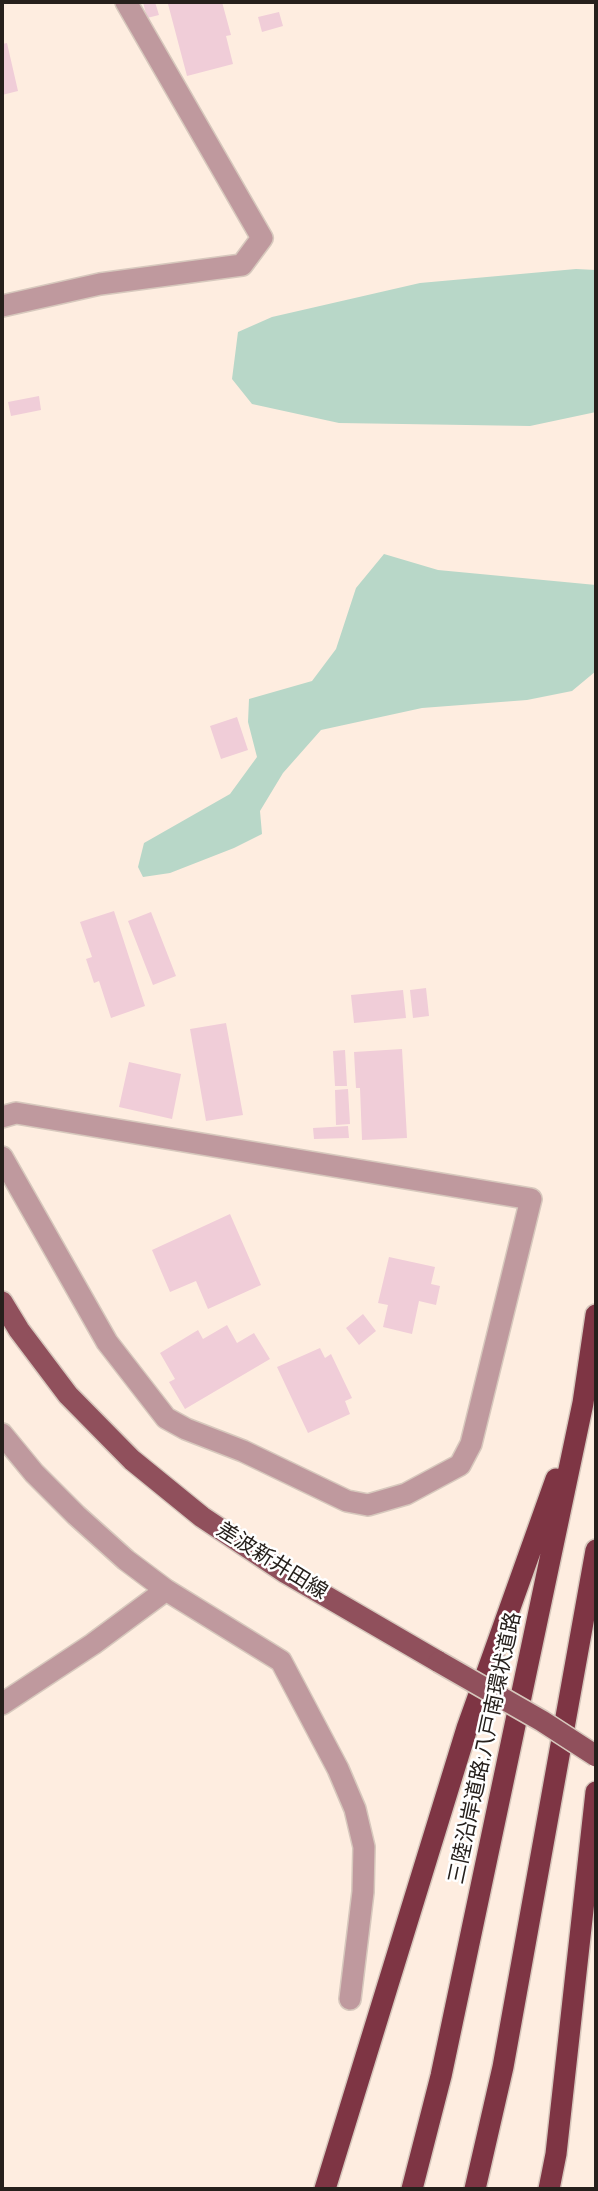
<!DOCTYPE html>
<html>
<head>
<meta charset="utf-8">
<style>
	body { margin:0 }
	#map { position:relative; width:598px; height:2191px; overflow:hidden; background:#feede0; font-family:Raleway,sans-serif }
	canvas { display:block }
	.frame { position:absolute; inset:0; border:4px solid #26201c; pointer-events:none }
</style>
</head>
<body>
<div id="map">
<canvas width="598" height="2191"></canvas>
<div class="frame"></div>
</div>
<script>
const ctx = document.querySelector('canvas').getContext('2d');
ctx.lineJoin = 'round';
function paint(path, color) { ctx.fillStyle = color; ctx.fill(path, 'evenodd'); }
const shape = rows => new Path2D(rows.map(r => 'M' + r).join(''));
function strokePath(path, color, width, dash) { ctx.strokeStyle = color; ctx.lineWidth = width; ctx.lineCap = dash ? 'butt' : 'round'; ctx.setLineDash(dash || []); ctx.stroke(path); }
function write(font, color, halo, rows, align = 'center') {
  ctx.font = font + ' Raleway,"Noto Sans JP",sans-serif'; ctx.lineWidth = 5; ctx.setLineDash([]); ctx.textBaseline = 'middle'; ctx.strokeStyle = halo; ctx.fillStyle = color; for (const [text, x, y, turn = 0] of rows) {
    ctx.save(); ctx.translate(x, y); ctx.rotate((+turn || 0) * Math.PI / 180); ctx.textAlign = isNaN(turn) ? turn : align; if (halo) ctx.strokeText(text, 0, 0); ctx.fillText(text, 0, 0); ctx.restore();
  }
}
const green = shape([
	[576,269,596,270,596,412,530,426,339,423,252,404,232,379,238,332,272,317,420,283],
	[384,554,438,570,596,585,596,671,572,691,527,700,422,708,321,730,283,773,260,811,262,834,234,848,170,873,143,877,138,867,144,843,230,794,257,757,248,722,249,699,312,681,336,649,356,588]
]);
const building = shape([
	[143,2,155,2,159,15,147,18],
	[176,2,222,2,231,35,226,36,233,64,187,76,168,4],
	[279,12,283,26,262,32,258,17],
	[7,43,18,91,2,95,2,44],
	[39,396,41,410,11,416,8,402],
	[237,717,248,750,221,759,210,726],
	[114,911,145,1006,111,1018,99,981,94,983,86,959,92,957,80,922],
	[151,912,176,976,153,985,128,921],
	[426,988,429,1016,413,1018,410,990],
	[403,990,406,1018,354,1023,351,995],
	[226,1023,243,1115,206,1121,190,1029],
	[402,1049,407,1138,362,1140,360,1088,356,1088,354,1052],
	[345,1050,347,1086,335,1086,333,1051],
	[129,1062,181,1074,172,1119,119,1107],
	[348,1089,350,1124,336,1125,335,1090],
	[348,1126,349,1138,314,1139,313,1128],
	[230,1214,261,1285,208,1309,196,1281,170,1292,152,1250],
	[389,1257,435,1267,431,1284,440,1286,436,1305,419,1301,412,1334,383,1327,388,1305,378,1303],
	[363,1314,376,1331,359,1345,346,1328],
	[227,1325,237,1343,254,1333,270,1359,185,1409,169,1382,175,1379,160,1353,198,1330,203,1339],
	[320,1348,325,1358,331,1354,352,1398,345,1401,350,1414,308,1433,277,1367]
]);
const minor = shape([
	[2,306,100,284,242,265,262,238,126,2],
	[2,1117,16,1113,531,1199,471,1444,460,1465,406,1494,368,1505,347,1501,243,1451,186,1429,166,1418,107,1342,2,1157],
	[2,1434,34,1473,76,1515,126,1560,166,1590,93,1644,2,1704],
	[166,1590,281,1661,338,1769,355,1809,364,1847,363,1892,350,1999]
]);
const major = shape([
	[2,1302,19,1330,68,1395,132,1460,202,1517,286,1573,439,1662]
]);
const highway = shape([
	[325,2189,467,1728,556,1479],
	[412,2189,441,2076,583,1403,596,1315],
	[475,2189,503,2067,596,1550],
	[549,2189,556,2154,596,1792]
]);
const majorBridge = shape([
	[439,1662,542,1721,596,1756]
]);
const streetNames = [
	["差波新井田線",272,1561,32],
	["三陸沿岸道路;八戸南環状道路",485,1748,-78]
];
paint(green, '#b8d7c8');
paint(building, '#f0cdd8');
strokePath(minor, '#d7c8bd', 24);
strokePath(major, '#d7c8bd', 24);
strokePath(highway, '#d7c8bd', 24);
strokePath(minor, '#bf999e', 21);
strokePath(major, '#90505c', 21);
strokePath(highway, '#7e3544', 21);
strokePath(majorBridge, '#d7c8bd', 24, []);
strokePath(majorBridge, '#90505c', 21);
write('21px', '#26201c', '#fff', streetNames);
</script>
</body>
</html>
